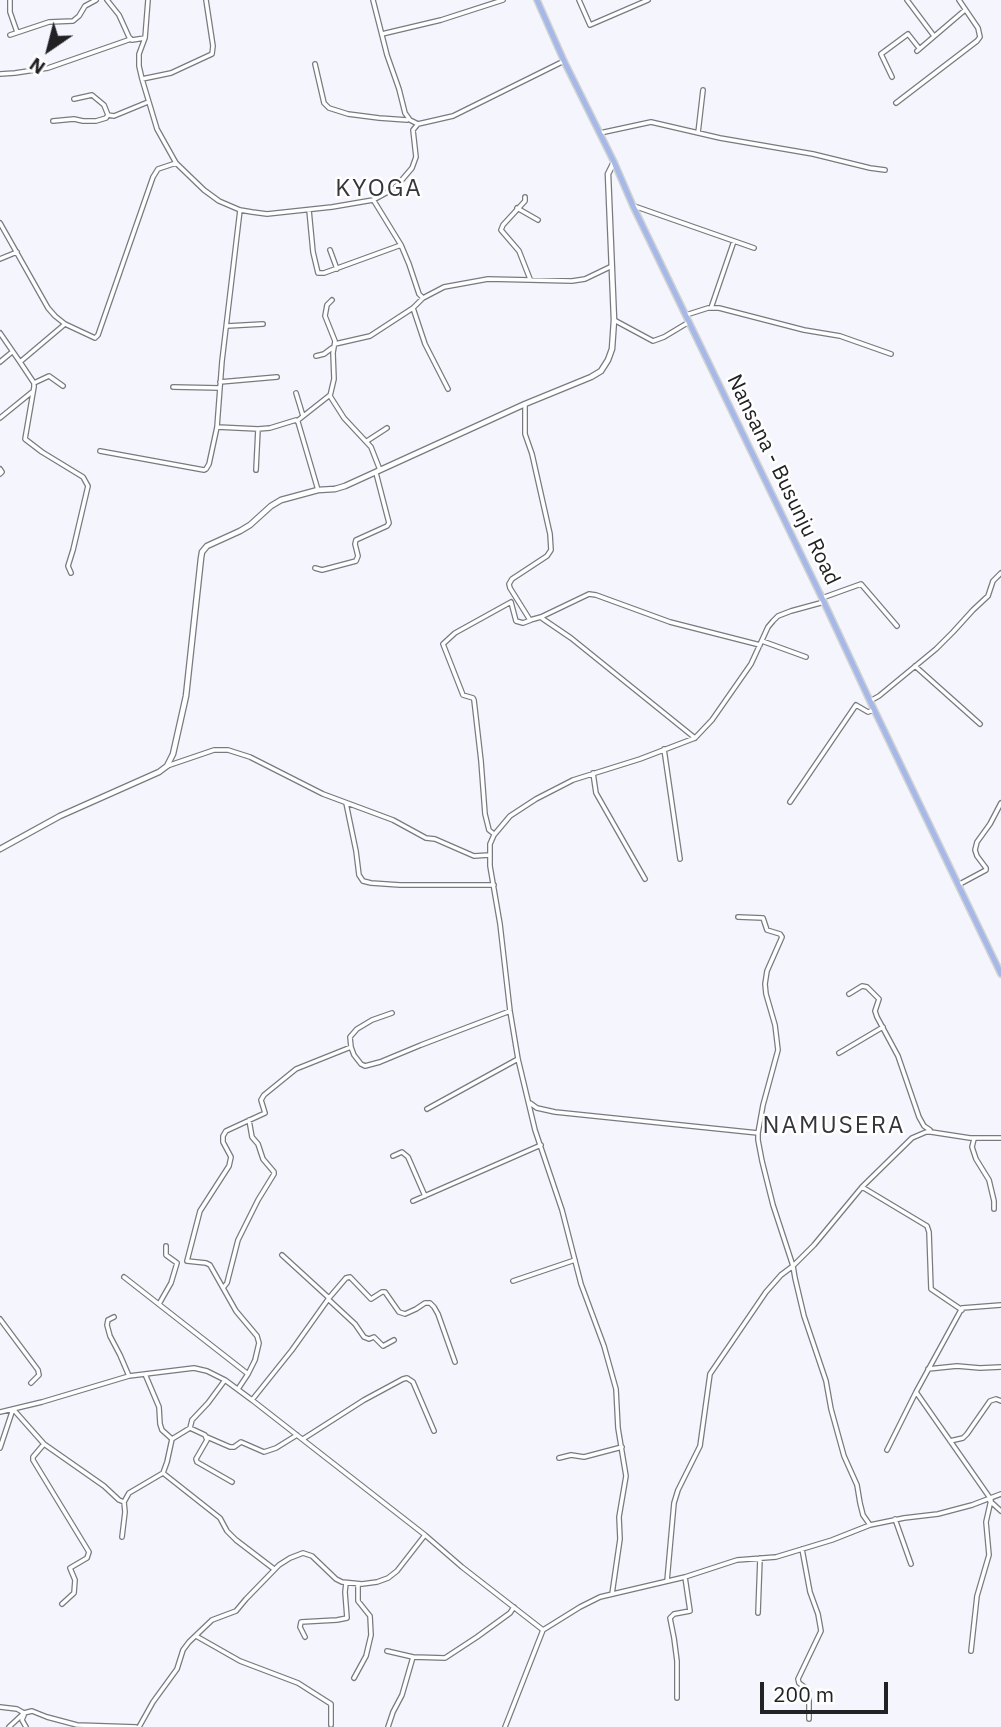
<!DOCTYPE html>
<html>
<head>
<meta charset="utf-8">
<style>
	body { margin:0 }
	#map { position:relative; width:1001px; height:1727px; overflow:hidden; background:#f5f5fd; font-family:"IBM Plex Sans",sans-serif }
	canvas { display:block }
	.north { position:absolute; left:14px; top:14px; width:70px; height:70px; -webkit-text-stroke:5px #fff; paint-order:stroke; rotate:215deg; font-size:19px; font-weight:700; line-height:28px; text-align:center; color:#222225 }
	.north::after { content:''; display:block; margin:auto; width:24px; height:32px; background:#222225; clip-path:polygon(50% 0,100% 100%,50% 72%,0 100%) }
	.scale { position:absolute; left:760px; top:1682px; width:128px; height:32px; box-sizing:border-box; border:4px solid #222225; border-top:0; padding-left:9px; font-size:21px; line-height:24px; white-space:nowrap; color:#222225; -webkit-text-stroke:5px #fff; paint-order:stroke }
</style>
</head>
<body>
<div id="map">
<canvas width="1001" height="1727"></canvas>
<div class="north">N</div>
<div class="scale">200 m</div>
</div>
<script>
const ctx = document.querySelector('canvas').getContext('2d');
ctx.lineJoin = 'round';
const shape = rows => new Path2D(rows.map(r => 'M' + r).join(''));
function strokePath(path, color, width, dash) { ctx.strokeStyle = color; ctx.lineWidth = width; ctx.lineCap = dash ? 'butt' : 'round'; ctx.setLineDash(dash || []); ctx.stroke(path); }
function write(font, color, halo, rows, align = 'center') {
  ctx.font = font + ' "IBM Plex Sans",sans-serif'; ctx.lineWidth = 5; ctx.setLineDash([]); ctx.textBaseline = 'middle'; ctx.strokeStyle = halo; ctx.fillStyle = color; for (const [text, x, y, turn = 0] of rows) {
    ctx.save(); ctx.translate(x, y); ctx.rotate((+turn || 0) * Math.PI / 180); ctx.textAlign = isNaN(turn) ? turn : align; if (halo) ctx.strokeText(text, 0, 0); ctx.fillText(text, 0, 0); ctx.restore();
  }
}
const minor = shape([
	[10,0,10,12,17,32],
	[107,0,119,15,129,37,132,40,145,38],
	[148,0,145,38,139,54,139,66,142,79,157,129,176,163,204,190,219,201,240,210,252,212,267,214,332,207,373,200,395,188,412,168,416,157,413,130,418,124,453,116,564,61],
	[373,0,387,55,399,89,405,113,410,120,418,124],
	[579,0,590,25,648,0],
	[907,0,934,36],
	[382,34,441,20,503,0],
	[10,35,49,22,73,21,79,16,85,6,96,0],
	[917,51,965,10],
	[315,64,324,103,329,108,348,114,379,118,407,120],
	[0,74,15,73,48,68,131,39],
	[892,77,881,54,908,34,919,48],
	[142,79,171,73,212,54,213,46,206,0],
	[74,99,92,95,104,105,108,115,114,116,148,102],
	[896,103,977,41,980,37,978,28,959,0],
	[53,121,74,119,83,121,96,121,106,118,108,115],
	[600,133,651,122,720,138,813,154,870,168,885,170],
	[698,133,703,90],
	[525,197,525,201,503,225,501,230,519,251,530,279],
	[374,201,401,245,409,264,419,294,423,298,444,287,488,279,572,281,585,279,612,266],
	[634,206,754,248],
	[517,208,538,220],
	[240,210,222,361,217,427,258,429,270,428,296,420,298,422,318,490],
	[309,210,313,252,318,273,324,273,401,245],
	[0,223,48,308,55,316,65,324],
	[330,250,337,269],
	[0,259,17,252],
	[332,300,327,305,325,316,335,341,333,353,334,379,330,396,344,418,371,447,380,470],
	[413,308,425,344,448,389],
	[711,308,734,241],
	[686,315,708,308,719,308,804,330,840,336,891,354],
	[614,320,653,341,664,337,689,322],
	[227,326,263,324],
	[0,333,20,362],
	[335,344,370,336,413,308,423,298],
	[316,356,324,354,332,348],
	[0,362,12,352],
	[220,382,277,377],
	[34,383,49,376,63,386],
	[173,387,220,388],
	[296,393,303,416],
	[525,404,525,434,532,454,550,534,551,550,547,556,512,579,509,584,510,588,530,620,541,617,543,619,571,638,695,738],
	[0,418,32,392],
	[297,421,330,395],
	[367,441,387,428],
	[100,451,204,470,206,469,209,464,217,427],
	[0,469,2,472,0,474],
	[256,470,258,429],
	[315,568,322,570,356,561,358,556,355,544,356,540,387,526,389,523,376,473],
	[71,573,68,566,73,550,88,486,83,477,42,452,25,439,34,387,34,383,20,362,65,324,95,338,98,335,153,177,158,169,176,163],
	[822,598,861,584,897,626],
	[541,617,589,594,596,595,670,622,760,645],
	[762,641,806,657],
	[915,666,980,724],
	[870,701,879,696,936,649,953,632,973,610,988,596,993,581,1001,573],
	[664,749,680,859],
	[167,766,214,750,228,750,250,757,323,794,393,820,426,838,435,839,474,856,489,855],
	[593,773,596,793,645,879],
	[790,802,856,705,868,712,874,710],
	[346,803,356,851,359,875,363,881,371,883,400,885,494,885],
	[494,834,489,830,485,814,481,761,474,700,473,698,463,695,443,644,455,633,511,602,516,621,523,623,531,620],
	[958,885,986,870,986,868,977,856,975,850,977,842,990,824,1001,803],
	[738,917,763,918,767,930,780,934,782,937,767,971,765,984,766,994,775,1025,778,1050,763,1105,758,1133],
	[849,994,862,986,867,987,879,999,875,1011,877,1017,898,1056,919,1117,924,1126,930,1130],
	[392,1013,372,1020,357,1029,350,1037,351,1047,354,1055,361,1064,365,1066,380,1062,421,1045,510,1011],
	[839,1053,883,1027],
	[530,1103,537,1108,555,1112,758,1133,758,1140,762,1161,773,1205,793,1266,795,1278,804,1316,826,1381,831,1409,844,1456,857,1485,860,1503,863,1515,870,1525],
	[427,1109,518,1059],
	[974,1139,972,1147,976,1159,989,1180,994,1201,994,1209],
	[393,1156,402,1152,408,1157,425,1196],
	[862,1187,927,1226,929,1232,931,1289,962,1310],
	[413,1201,541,1145],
	[282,1255,329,1298],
	[124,1277,248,1374],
	[513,1281,575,1260],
	[223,1288,227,1283,238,1240,258,1200,274,1174,274,1172,263,1159,258,1144,252,1137,249,1120],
	[328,1299,355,1324,364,1337,369,1339,374,1337,383,1346,394,1340],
	[159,1304,171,1283,177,1263,166,1255,166,1246],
	[114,1317,108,1320,107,1325,110,1336,120,1355,129,1376],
	[0,1319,38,1370,39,1375,31,1383],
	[928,1369,957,1366,980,1368,1001,1367],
	[145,1374,159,1407,160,1424,162,1430,172,1439,167,1462,163,1473,220,1518,227,1531,236,1540,274,1569],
	[238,1389,248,1374,255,1360,259,1343,257,1336,236,1311,210,1265,206,1263,187,1261,200,1211,229,1166,231,1157,223,1142,223,1136,226,1131,265,1113,261,1100,264,1095,296,1069,351,1047],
	[252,1400,292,1350,329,1298,346,1278,350,1277,371,1299,382,1292,385,1292,399,1312,405,1314,416,1309,425,1303,430,1303,434,1307,438,1314,455,1362],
	[0,1412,42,1402,129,1376,194,1368,207,1371,225,1380,252,1400,425,1535,462,1567,543,1630],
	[190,1428,192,1420,208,1403,225,1380],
	[207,1437,230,1447,234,1447,241,1442,264,1452,276,1448,297,1435],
	[172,1439,190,1428,205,1435,207,1440,196,1459,197,1462,232,1482],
	[303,1439,364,1400,403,1379,407,1378,413,1382,434,1431],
	[950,1441,963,1438,967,1434,990,1401,996,1399,1001,1401],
	[44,1444,33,1457,33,1460,89,1552,87,1558,70,1568,75,1580,74,1593,62,1604],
	[0,1448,13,1409,44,1444,104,1486,119,1500,124,1502],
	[887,1450,916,1392],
	[559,1458,571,1455,584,1457,622,1447],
	[990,1498,916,1392,962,1308,1001,1305],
	[990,1501,1001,1511],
	[895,1519,911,1564],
	[122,1537,125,1512,124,1502,129,1493,163,1473],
	[802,1549,810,1592,818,1614,821,1631,798,1679,799,1683,807,1689,809,1692,809,1719],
	[667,1581,674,1503,678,1490,700,1446,710,1374,766,1292,781,1275,793,1266,814,1245,862,1187,912,1138,926,1132,931,1132,970,1138,1001,1138],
	[612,1594,620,1539,619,1517,626,1476,618,1428,616,1389,604,1346,581,1284,562,1210,535,1130,518,1059,510,1011,500,924,490,866,490,844,494,835,510,816,536,799,573,780,640,759,695,738,712,720,751,664,768,627,773,621,778,616,791,611,824,602],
	[758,1613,760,1558],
	[196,1636,240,1661,298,1683,331,1704,331,1725],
	[305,1637,300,1627,301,1622,337,1620,347,1618,345,1592,346,1583],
	[387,1651,413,1657],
	[971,1651,977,1596,989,1555,986,1522,991,1500],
	[354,1678,366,1656,371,1635,370,1616,358,1601,358,1584],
	[677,1698,677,1661,674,1638,670,1618,674,1614,690,1611,685,1577],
	[0,1707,17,1709,24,1713,32,1711,47,1717,77,1725,136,1727],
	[24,1715,22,1720,26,1727],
	[9,1727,24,1713],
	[139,1727,153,1702,177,1669,183,1650,189,1642,212,1620,236,1611,246,1599,279,1565,290,1558,303,1553,312,1556,336,1579,342,1582,362,1584,377,1582,388,1578,397,1571,425,1535],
	[388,1727,393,1712,402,1695,413,1657,445,1658,477,1637,510,1613,514,1607],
	[505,1727,543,1630,580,1607,600,1597,685,1577,737,1560,776,1557,832,1540,870,1525,904,1518,938,1514,972,1505,1001,1494]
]);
const tertiary = shape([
	[0,849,60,816,159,772,167,766,173,754,186,696,201,558,202,552,207,546,240,531,250,525,271,506,281,500,318,490,335,489,345,486,525,404,591,377,601,371,608,360,612,349,614,320,608,174,614,162]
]);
const primary = shape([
	[537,0,564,61,614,162,633,206,822,598,870,701,1001,974]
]);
const streetNames = [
	["Nansana - Busunju Road",783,480,64]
];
const quarterNames = [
	["KYOGA",379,189],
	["NAMUSERA",834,1126]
];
strokePath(minor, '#797980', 6);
strokePath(tertiary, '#797980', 7);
strokePath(primary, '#d3d3d3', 8);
strokePath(minor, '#fff', 3.5);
strokePath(tertiary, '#fff', 4.5);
strokePath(primary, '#a5b8e7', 5);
write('21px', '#222225', '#fff', streetNames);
ctx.letterSpacing = '2px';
write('24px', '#35353b', '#fff', quarterNames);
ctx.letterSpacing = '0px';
</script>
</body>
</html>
